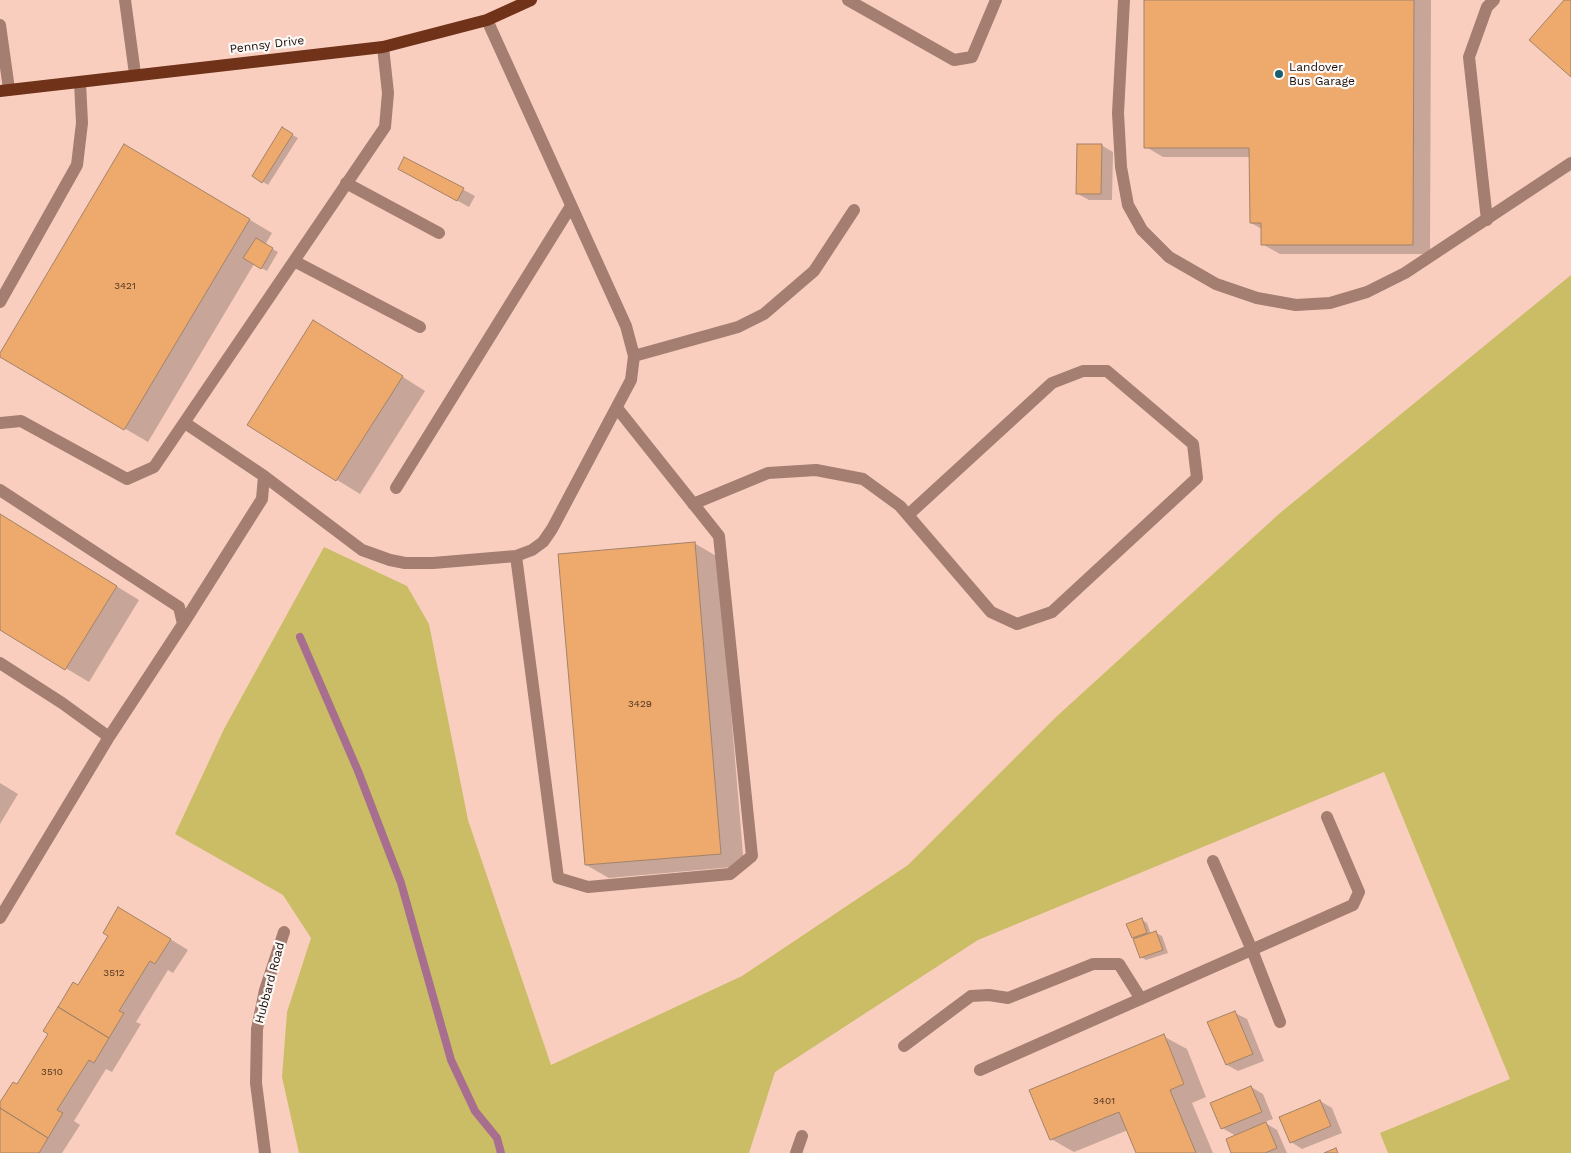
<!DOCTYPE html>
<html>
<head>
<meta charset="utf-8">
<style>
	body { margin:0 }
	canvas { display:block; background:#f9cebf }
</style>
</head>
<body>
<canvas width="1571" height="1153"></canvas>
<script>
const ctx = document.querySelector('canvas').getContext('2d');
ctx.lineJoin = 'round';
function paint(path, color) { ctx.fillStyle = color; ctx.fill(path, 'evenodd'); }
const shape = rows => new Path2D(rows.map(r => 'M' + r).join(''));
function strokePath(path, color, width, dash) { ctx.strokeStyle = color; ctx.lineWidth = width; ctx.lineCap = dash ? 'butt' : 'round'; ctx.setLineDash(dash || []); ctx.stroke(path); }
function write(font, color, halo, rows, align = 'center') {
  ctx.font = font + ' "Work Sans",sans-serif'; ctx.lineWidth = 4.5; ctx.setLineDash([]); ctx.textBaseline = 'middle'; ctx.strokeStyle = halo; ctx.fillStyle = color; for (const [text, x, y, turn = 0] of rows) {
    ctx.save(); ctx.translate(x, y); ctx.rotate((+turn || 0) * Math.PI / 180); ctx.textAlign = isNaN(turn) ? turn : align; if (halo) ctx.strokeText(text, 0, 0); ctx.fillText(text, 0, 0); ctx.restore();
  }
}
const green = shape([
	[1571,275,1571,1153,1388,1153,1380,1133,1510,1079,1384,772,978,940,775,1072,749,1153,299,1153,282,1077,287,1012,311,938,283,895,175,834,224,729,324,547,407,586,429,624,468,820,551,1065,742,976,908,865,1056,717,1280,513]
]);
const shadow = shape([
	[1146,0,1431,0,1430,254,1280,254,1262,244,1262,229,1251,223,1251,157,1163,157,1146,147],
	[282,129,298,138,268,185,253,175],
	[1101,145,1113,152,1112,200,1089,200,1078,194],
	[405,158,475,196,469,207,411,175],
	[148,159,272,233,265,245,278,252,267,271,254,264,148,442,0,356],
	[337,335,425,391,360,494,248,425],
	[0,515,139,600,89,682,0,629],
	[694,543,718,557,744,866,609,878,586,865],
	[0,783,18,794,0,824],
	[136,918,188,950,173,973,168,970,136,1022,141,1024,112,1072,106,1069,74,1121,80,1125,62,1153,0,1153,0,1104,17,1085,78,987],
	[1142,920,1147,923,1151,934,1156,933,1162,936,1168,953,1146,960,1141,957,1136,940,1133,938],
	[1235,1013,1247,1019,1264,1061,1238,1071,1227,1065],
	[1163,1036,1187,1049,1206,1097,1192,1103,1213,1153,1137,1153,1128,1130,1074,1152,1051,1139],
	[1251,1087,1263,1094,1273,1119,1264,1122,1277,1130,1287,1153,1233,1153,1236,1136,1222,1128],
	[1320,1101,1332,1108,1342,1133,1302,1149,1291,1142]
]);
const stream = shape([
	[300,637,358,771,401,883,451,1060,475,1111,497,1138,501,1153]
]);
const building = shape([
	[1144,0,1414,0,1413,245,1261,245,1261,223,1250,223,1249,148,1144,148,1144,0],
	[1564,0,1571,0,1571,77,1529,40,1564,0],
	[282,127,293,134,262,183,252,176,282,127],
	[124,144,250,219,124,430,0,357,0,353,124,144],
	[1077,144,1102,144,1101,194,1076,194,1077,144],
	[404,157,464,188,457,201,398,169,404,157],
	[256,238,273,248,261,269,243,258,256,238],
	[313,320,403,376,336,481,247,425,313,320],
	[0,514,117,586,65,670,0,630,0,514],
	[695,542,721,854,585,865,558,554,695,542],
	[118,907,171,939,155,964,150,961,119,1011,124,1013,109,1038,58,1007,73,982,78,985,108,936,103,933,118,907],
	[1142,918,1147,933,1132,938,1126,924,1142,918],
	[1156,931,1163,950,1140,958,1133,939,1156,931],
	[58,1007,109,1038,94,1063,89,1060,57,1110,63,1113,48,1138,0,1108,0,1102,13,1082,17,1084,48,1034,43,1031,58,1007],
	[1235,1011,1253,1054,1226,1065,1207,1022,1235,1011],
	[1164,1034,1184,1084,1170,1090,1196,1153,1136,1153,1119,1112,1050,1140,1029,1090,1164,1034],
	[1251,1086,1262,1112,1221,1129,1210,1103,1251,1086],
	[1320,1100,1331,1126,1290,1143,1279,1117,1320,1100],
	[0,1108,48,1138,39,1153,0,1153,0,1108],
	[1266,1122,1277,1148,1265,1153,1231,1153,1226,1139,1266,1122],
	[1336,1148,1338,1153,1324,1153,1336,1148]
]);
const minor = shape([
	[125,0,135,74],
	[848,0,954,60,972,57,996,0],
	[1124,0,1118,113,1121,167,1128,205,1142,230,1169,257,1216,284,1257,298,1296,305,1330,303,1367,292,1405,273,1571,163],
	[0,25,9,89],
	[346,183,439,233],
	[1487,220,1469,57,1487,7,1494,0],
	[294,261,420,327],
	[0,302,77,165,82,123,80,82],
	[634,356,738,327,764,314,814,271,854,210],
	[0,423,21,421,127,479,154,467,385,127,388,93,383,47],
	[264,476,362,550,390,560,405,563,433,563,516,556,532,550,543,542,552,529,631,380,634,356,626,326,487,20],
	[396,488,571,206],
	[0,490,179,607,183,624,109,737,0,918],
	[693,504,768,473,816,470,863,479,900,506,991,612,1017,624,1052,612,1197,478,1193,444,1107,371,1083,371,1052,383,908,515],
	[516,556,558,878,588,887,730,874,752,856,719,536,617,408],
	[183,624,262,499,264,476,185,423],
	[0,663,62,703,109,737],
	[1213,861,1252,950,1280,1022],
	[904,1046,971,996,989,995,1008,998,1093,964,1119,964,1141,999],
	[980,1070,1353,905,1359,892,1327,817],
	[265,1153,256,1083,257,1029,265,990,284,932],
	[796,1153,802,1136]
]);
const major = shape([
	[0,91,383,47,487,20,531,0]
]);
const markers = [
	[1279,74,5,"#1b5e72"]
];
const numberNames = [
	["3421",125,286],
	["3429",640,704],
	["3512",114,973],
	["3510",52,1072],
	["3401",1104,1101]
];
const streetNames = [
	["Pennsy Drive",267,45,-7],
	["Hubbard Road",270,983,-75]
];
const poiNames = [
	["Landover",1289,67],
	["Bus Garage",1289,81]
];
paint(green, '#cabd66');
paint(shadow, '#0003');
strokePath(stream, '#a86e8f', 8);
paint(building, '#eea96c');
strokePath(building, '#a28369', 1);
strokePath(minor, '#a37e71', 12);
strokePath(major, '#703219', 12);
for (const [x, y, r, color] of markers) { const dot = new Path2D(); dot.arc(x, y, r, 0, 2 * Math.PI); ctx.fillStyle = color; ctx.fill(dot); strokePath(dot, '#fdf9f7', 2); }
write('10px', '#503421', null, numberNames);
write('12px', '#1b0d08', '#fdf9f7', streetNames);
write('12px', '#1b0d08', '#fdf9f7', poiNames, 'left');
</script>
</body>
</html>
